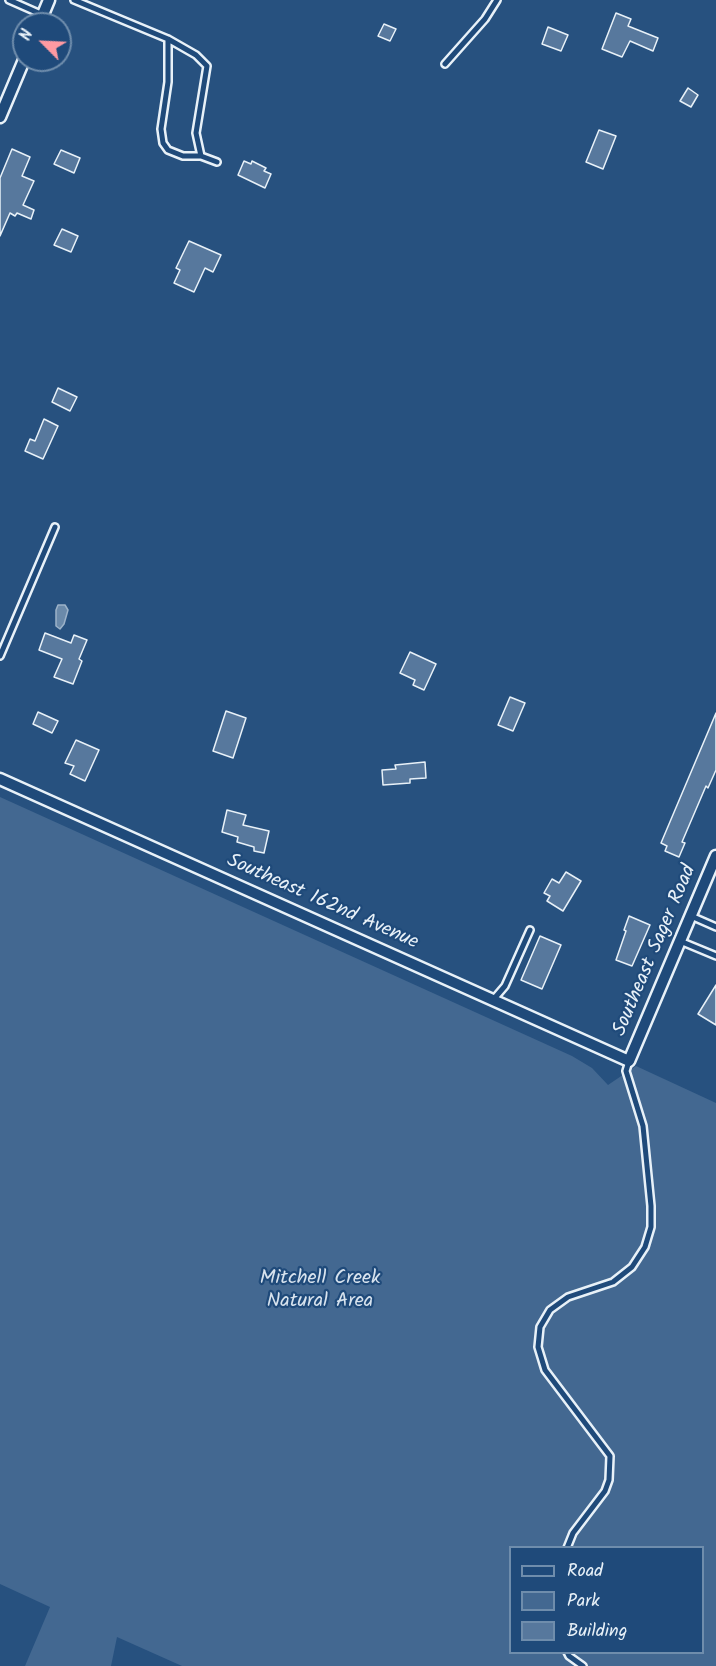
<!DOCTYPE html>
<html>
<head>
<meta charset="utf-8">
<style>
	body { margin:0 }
	#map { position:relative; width:716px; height:1666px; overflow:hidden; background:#27517f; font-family:Kalam,sans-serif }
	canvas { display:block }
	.legend { position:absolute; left:509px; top:1546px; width:195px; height:108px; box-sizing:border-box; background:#1f4a7a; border:2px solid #6f8dac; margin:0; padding:8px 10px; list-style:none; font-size:18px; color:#e8f1f8 }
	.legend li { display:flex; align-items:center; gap:12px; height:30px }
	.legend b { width:30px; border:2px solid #6f8dac }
	.north { position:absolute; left:12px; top:12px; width:60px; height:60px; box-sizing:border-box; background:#1f4a7a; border:2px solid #6f8dac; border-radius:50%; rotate:294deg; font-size:16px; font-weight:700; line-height:24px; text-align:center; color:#e8f1f8 }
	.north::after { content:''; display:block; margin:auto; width:21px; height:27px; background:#ff9aa2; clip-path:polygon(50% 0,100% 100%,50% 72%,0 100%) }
</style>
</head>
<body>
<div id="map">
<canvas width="716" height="1666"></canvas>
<ul class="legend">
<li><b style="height:8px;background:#1f4a7a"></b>Road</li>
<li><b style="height:16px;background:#436891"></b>Park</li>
<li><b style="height:16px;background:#57789d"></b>Building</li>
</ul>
<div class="north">N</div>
</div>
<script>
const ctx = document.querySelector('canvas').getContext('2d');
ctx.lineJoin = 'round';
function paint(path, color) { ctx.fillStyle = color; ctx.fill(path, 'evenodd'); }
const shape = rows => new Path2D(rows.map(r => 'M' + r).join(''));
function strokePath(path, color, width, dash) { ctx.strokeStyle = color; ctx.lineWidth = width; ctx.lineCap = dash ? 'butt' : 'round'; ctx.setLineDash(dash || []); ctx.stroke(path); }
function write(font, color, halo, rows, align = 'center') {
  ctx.font = font + ' Kalam,sans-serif'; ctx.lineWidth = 4.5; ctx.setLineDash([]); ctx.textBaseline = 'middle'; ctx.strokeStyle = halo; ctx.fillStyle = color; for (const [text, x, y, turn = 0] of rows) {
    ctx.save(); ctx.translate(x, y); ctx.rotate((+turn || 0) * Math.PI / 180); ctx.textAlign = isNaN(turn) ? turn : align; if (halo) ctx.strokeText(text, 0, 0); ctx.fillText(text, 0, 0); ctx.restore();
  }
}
const green = shape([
	[0,797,572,1056,592,1068,608,1085,636,1066,716,1103,716,1666,182,1666,117,1637,111,1666,25,1666,50,1607,0,1584],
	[510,1548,702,1548,702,1652,510,1652]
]);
const water = shape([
	[58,605,65,605,68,610,64,624,60,629,56,626,56,610,58,605]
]);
const building = shape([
	[616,13,631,19,628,26,658,38,653,51,630,41,622,57,602,49,616,13],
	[384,24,396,29,390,41,378,36,384,24],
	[548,27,568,35,561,51,542,44,548,27],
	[688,88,698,95,691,107,680,101,688,88],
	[599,130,616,136,603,169,586,162,599,130],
	[12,149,30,157,22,176,34,181,23,205,34,210,31,219,17,213,15,216,10,213,0,236,0,178,12,149],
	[61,150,80,158,74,173,54,164,61,150],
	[244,161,251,164,252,161,266,168,264,171,271,174,265,188,238,175,244,161],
	[62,229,78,236,71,252,54,245,62,229],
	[189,241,221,255,213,272,205,268,194,292,174,283,180,270,176,268,189,241],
	[58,388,77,397,70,411,52,402,58,388],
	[44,419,58,426,43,459,25,451,30,439,35,441,44,419],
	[45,633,71,643,74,635,87,640,79,659,82,661,73,684,54,677,62,659,39,650,45,633],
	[410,652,436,664,424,690,413,685,415,680,400,673,410,652],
	[510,697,525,703,513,731,498,725,510,697],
	[226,711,246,718,233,758,213,751,226,711],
	[38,712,58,721,52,733,33,724,38,712],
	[716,713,716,770,708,788,706,786,682,842,685,843,679,857,665,851,667,846,661,843,716,713],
	[76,740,99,750,85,781,70,774,74,766,65,763,76,740],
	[425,762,426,778,410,779,410,783,383,785,382,770,396,769,395,765,425,762],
	[227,810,246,815,243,825,269,831,264,853,254,851,254,847,237,842,238,837,222,832,227,810],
	[566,872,581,881,563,911,547,901,550,896,544,893,552,879,559,883,566,872],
	[629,916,650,925,632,966,616,960,626,931,624,930,629,916],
	[540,936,561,945,542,989,521,980,540,936],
	[716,985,716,1025,698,1014,716,985]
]);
const service = shape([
	[9,0,43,15],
	[74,0,168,39,196,55,207,66,196,133,201,156],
	[168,39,168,82,161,129,163,143,168,150,183,156,201,156,217,162],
	[445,64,485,19,497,0],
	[0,656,55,527],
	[691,916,716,927],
	[680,941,716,956],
	[493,1000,505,986,530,930],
	[567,1548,573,1533,605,1491,609,1480,610,1456,545,1370,538,1347,540,1327,550,1310,568,1297,613,1282,632,1267,645,1247,651,1227,651,1206,643,1126,626,1071,629,1061],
	[567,1652,569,1656,583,1666]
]);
const minor = shape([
	[39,24,49,0],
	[0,117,24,60],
	[0,779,629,1061,716,856]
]);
const streetNames = [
	["Southeast 162nd Avenue",322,903,24],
	["Southeast Sager Road",656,951,-67]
];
const parkNames = [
	["Mitchell Creek",320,1280],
	["Natural Area",320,1303]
];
paint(green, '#436891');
paint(water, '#6b8aaa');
strokePath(water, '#9db3c9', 1.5);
paint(building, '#57789d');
strokePath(building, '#e8f1f8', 1.5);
strokePath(service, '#e8f1f8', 10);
strokePath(minor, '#e8f1f8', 15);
strokePath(service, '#1f4a7a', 5);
strokePath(minor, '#1f4a7a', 10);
write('20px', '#e8f1f8', '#1f4a7a', streetNames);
write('20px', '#d8e3ee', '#1f4a7a', parkNames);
</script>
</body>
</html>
